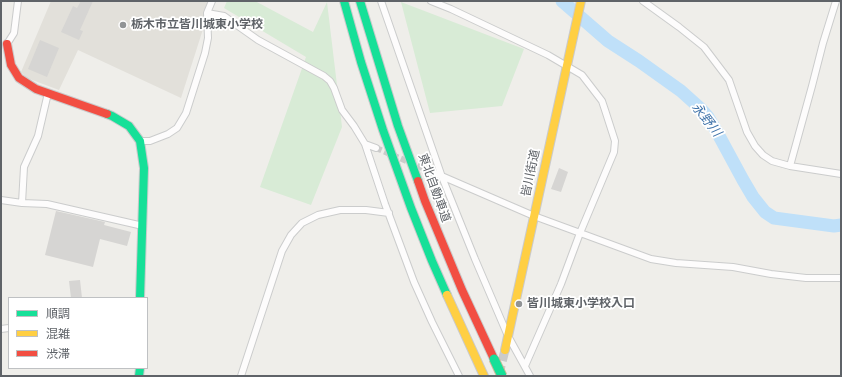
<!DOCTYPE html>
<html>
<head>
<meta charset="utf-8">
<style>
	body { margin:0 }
	#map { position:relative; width:842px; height:377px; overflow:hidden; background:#efeeea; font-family:Manrope,"Noto Sans JP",sans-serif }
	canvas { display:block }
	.frame { position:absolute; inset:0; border:2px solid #5f6368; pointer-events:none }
	.legend { position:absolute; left:8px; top:297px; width:140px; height:72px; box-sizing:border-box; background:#fff; border:1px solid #bfc1c3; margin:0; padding:5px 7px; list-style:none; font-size:12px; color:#5f6368 }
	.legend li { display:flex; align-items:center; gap:8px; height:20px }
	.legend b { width:20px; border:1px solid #bfc1c3 }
</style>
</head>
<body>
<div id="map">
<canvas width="842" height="377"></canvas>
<div class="frame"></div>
<ul class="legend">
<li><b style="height:5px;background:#16e098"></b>順調</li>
<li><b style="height:5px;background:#ffcf43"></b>混雑</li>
<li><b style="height:5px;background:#f24e42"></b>渋滞</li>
</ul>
</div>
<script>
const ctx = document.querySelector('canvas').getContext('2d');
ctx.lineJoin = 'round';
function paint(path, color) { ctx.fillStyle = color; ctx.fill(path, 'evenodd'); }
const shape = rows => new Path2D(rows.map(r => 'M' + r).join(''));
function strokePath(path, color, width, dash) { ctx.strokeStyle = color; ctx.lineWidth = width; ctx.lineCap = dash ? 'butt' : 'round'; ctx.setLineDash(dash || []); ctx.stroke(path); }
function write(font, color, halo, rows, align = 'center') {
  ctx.font = font + ' Manrope,"Noto Sans JP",sans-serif'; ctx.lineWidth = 3.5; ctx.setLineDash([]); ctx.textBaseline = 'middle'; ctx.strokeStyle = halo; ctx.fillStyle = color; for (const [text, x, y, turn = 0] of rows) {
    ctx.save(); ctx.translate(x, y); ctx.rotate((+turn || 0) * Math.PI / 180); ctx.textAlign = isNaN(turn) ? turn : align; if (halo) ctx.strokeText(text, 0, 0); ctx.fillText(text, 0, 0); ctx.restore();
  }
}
const education = shape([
	[51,1,212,1,181,98,78,50,59,90,27,78,21,72]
]);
const green = shape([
	[227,1,255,1,313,32,327,2,342,127,311,205,260,187,306,57,224,8],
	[401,2,524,49,502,106,430,113]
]);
const river = shape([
	[562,1,608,41,639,61,681,91,701,109,708,117,717,132,743,180,753,197,765,212,774,218,834,226,841,225]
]);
const building = shape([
	[81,1,93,1,80,30,83,31,79,40,61,32,73,6,77,8],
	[40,40,59,48,47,77,28,69],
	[559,168,568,172,561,192,551,189],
	[56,211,105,222,104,225,131,232,127,246,100,239,93,267,45,255],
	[80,280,82,298,71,298,69,281]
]);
const streetTunnel = shape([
	[376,148,430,171]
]);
const primaryTunnel = shape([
	[499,374,505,350]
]);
const street = shape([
	[381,1,442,177,475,259,508,336,530,376],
	[431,1,451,9,548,55,582,75,602,101,605,110,615,141,614,152,580,233,561,284,525,366],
	[643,1,679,27,704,47,729,80,747,132,755,146,763,155,772,161,790,166,822,171,841,174],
	[207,13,224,16,258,40,324,76,330,81,334,88,342,110,354,126,365,144,385,204,414,282,432,322,459,376],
	[7,44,14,33,18,1],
	[140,141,150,141,168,134,177,128,186,113,205,53,208,38,207,13,212,1],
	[365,144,376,148],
	[790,166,812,86,823,43,836,1],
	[430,171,534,216,651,259,676,263,733,267,771,274,806,278,841,278],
	[1,200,22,203,47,204,143,226],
	[22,203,24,167,38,136,48,93],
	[1,329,9,328],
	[241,376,282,251,291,235,302,223,318,215,340,210,366,210,389,213]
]);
const fast = shape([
	[344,1,361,62,383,130,411,208,432,261,447,295],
	[360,1,398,126,418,181],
	[107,114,112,116,129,126,140,141,144,168,140,298],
	[139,376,140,368]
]);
const slow = shape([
	[447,295,484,376],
	[505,350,581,1]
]);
const jam = shape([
	[7,44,11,65,19,78,36,89,107,114],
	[418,181,425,201,462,290,494,359]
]);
const fastBridge = shape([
	[494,359,502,376]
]);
const markers = [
	[123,25,4,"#919496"],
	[519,304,4,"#919496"]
];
const poiNames = [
	["栃木市立皆川城東小学校",131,25],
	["皆川城東小学校入口",527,304]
];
const streetNames = [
	["皆川街道",531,173,-78],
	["東北自動車道",434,188,70]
];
const waterNames = [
	["永野川",706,120,52]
];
paint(education, '#e2e0da');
paint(green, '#d8ebd6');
strokePath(river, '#bfe0f9', 13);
paint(building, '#d6d5d3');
strokePath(streetTunnel, '#cbcbca', 6, [6, 3]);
strokePath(primaryTunnel, '#cbcbca', 9, [9, 4.5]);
strokePath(street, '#cbcccc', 8);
strokePath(fast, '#cacacb', 10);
strokePath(slow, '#cacacb', 10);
strokePath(jam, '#cacacb', 10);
strokePath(street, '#fdfcfc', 6);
strokePath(fast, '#16e098', 8);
strokePath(slow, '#ffcf43', 8);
strokePath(jam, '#f24e42', 8);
strokePath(fastBridge, '#c8b996', 11, []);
strokePath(fastBridge, '#16e098', 9);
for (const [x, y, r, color] of markers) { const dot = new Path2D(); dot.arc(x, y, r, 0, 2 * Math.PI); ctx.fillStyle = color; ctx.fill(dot); strokePath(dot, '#fff', 1.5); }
write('bold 12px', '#5f6368', '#fff', poiNames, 'left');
write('12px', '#5f6368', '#fff', streetNames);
write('italic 13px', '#4174aa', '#fff', waterNames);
</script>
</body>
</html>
